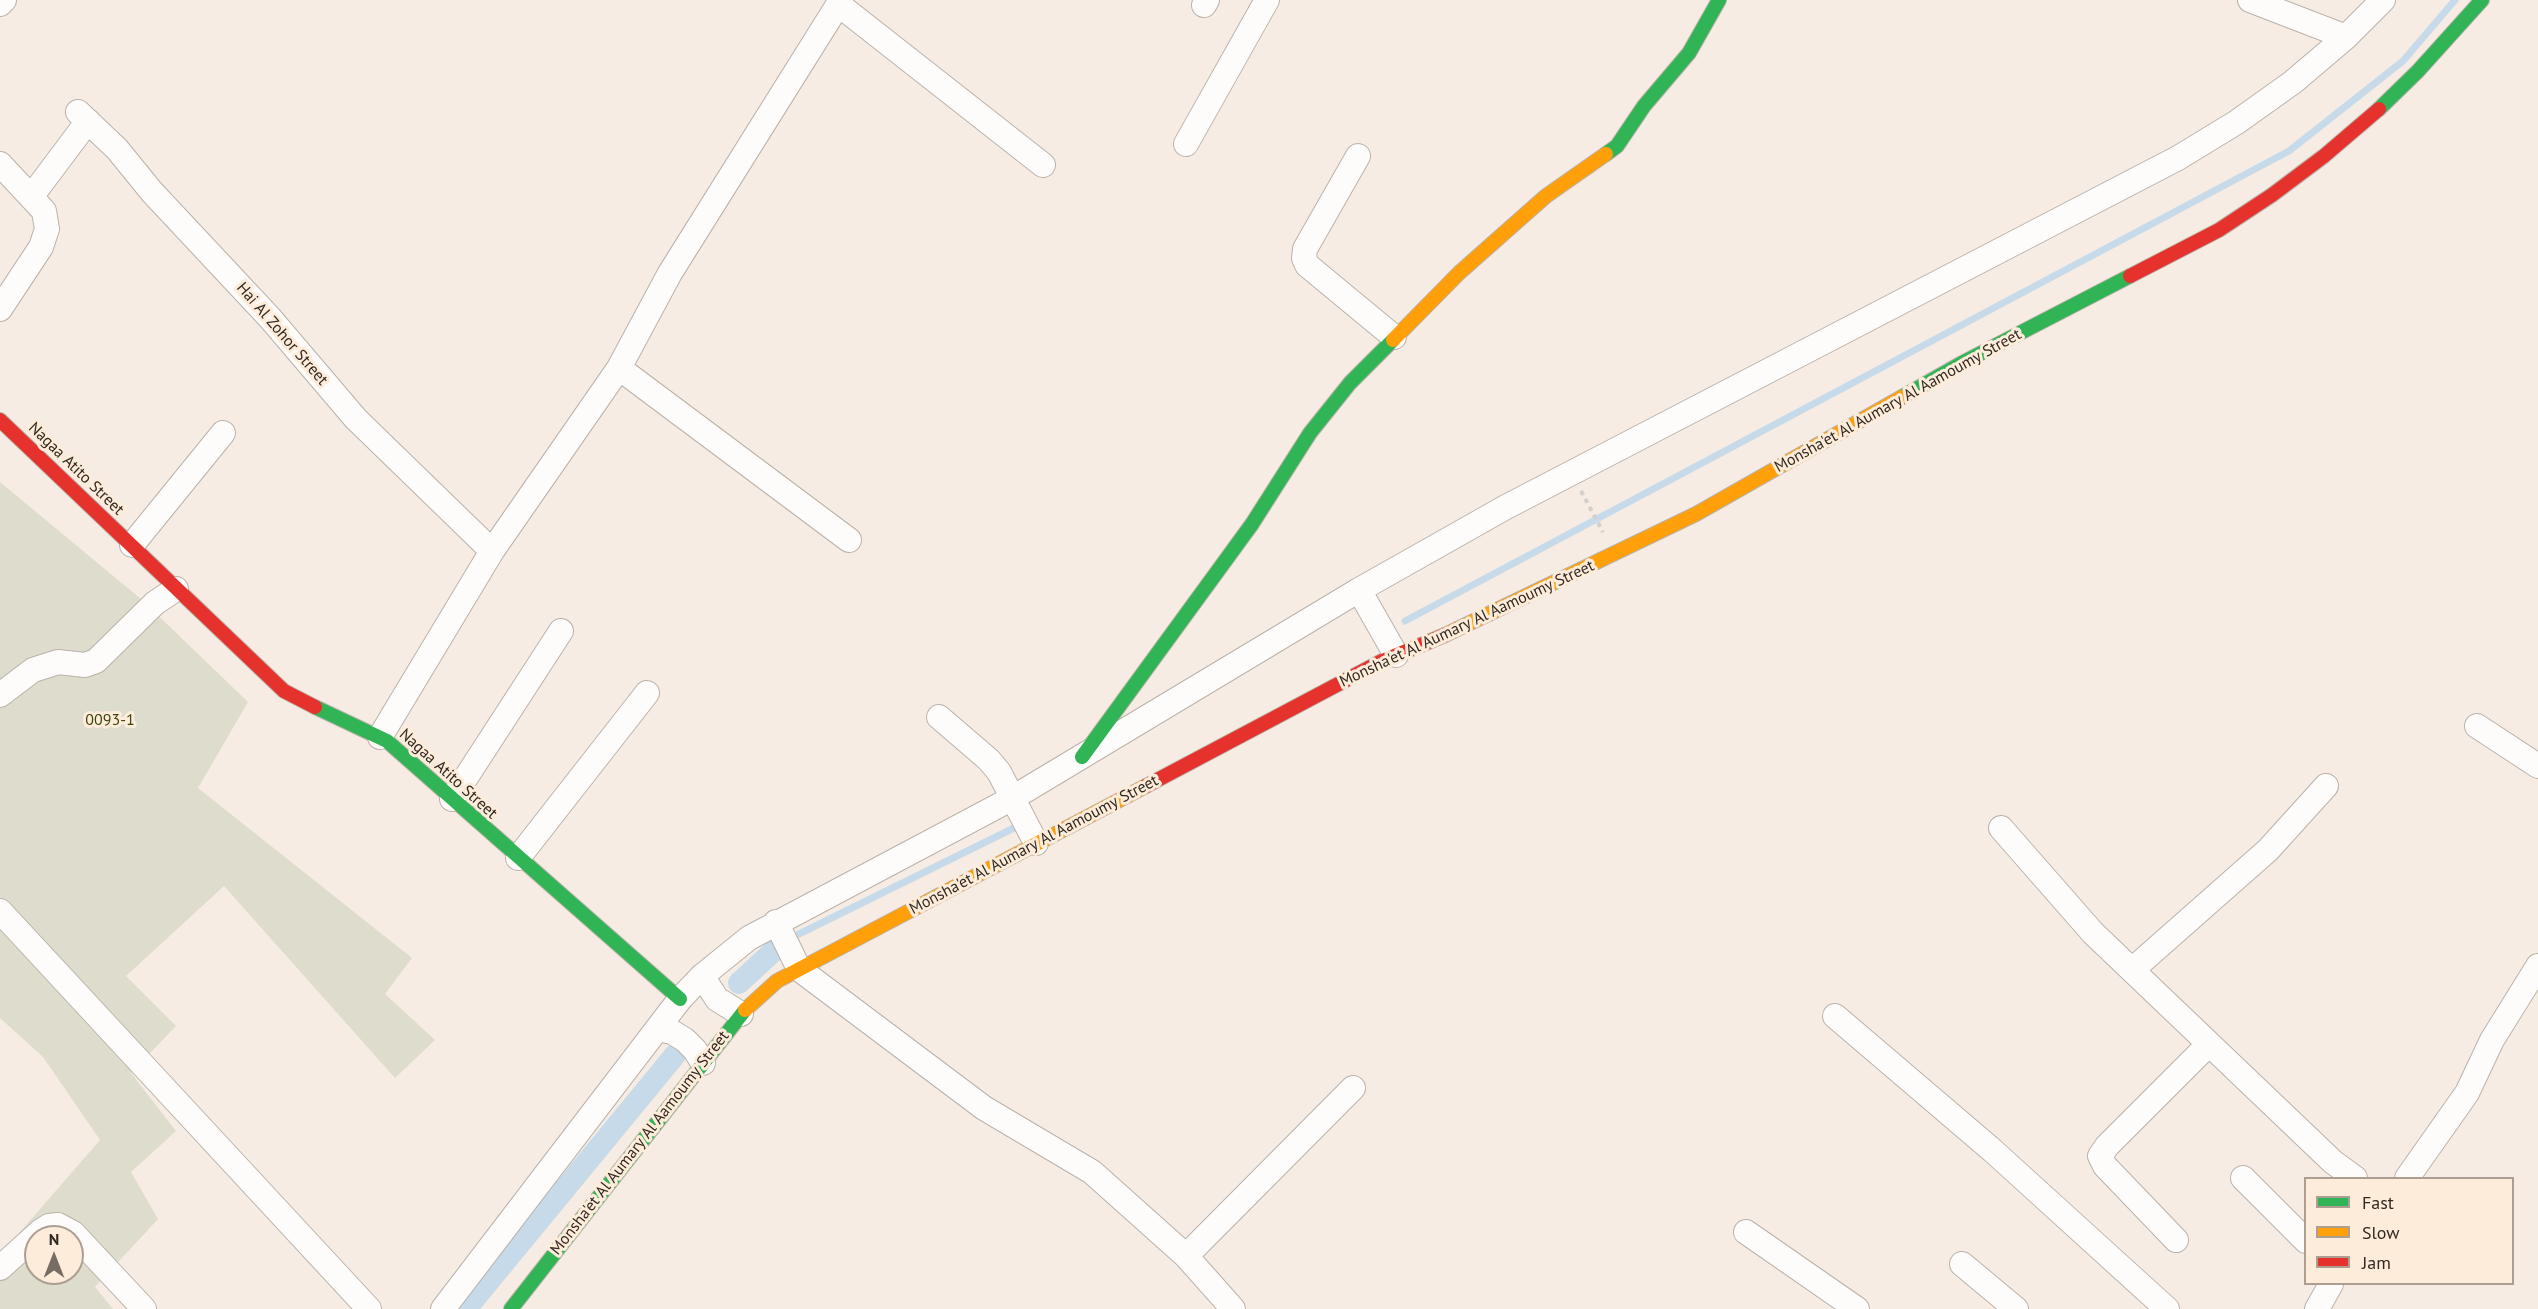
<!DOCTYPE html>
<html>
<head>
<meta charset="utf-8">
<style>
	body { margin:0 }
	#map { position:relative; width:2538px; height:1309px; overflow:hidden; background:#f6ece3; font-family:"PT Sans",sans-serif }
	canvas { display:block }
	.legend { position:absolute; left:2304px; top:1177px; width:210px; height:108px; box-sizing:border-box; background:#feecdb; border:2px solid #ac9e91; margin:0; padding:8px 10px; list-style:none; font-size:18px; color:#312921 }
	.legend li { display:flex; align-items:center; gap:12px; height:30px }
	.legend b { width:30px; border:2px solid #ac9e91 }
	.north { position:absolute; left:24px; top:1225px; width:60px; height:60px; box-sizing:border-box; background:#feecdb; border:2px solid #ac9e91; border-radius:50%; rotate:0deg; font-size:16px; font-weight:700; line-height:24px; text-align:center; color:#312921 }
	.north::after { content:''; display:block; margin:auto; width:21px; height:27px; background:#766d65; clip-path:polygon(50% 0,100% 100%,50% 72%,0 100%) }
</style>
</head>
<body>
<div id="map">
<canvas width="2538" height="1309"></canvas>
<ul class="legend">
<li><b style="height:8px;background:#30b455"></b>Fast</li>
<li><b style="height:8px;background:#ff9f0a"></b>Slow</li>
<li><b style="height:8px;background:#e5322d"></b>Jam</li>
</ul>
<div class="north">N</div>
</div>
<script>
const ctx = document.querySelector('canvas').getContext('2d');
ctx.lineJoin = 'round';
function paint(path, color) { ctx.fillStyle = color; ctx.fill(path, 'evenodd'); }
const shape = rows => new Path2D(rows.map(r => 'M' + r).join(''));
function strokePath(path, color, width, dash) { ctx.strokeStyle = color; ctx.lineWidth = width; ctx.lineCap = dash ? 'butt' : 'round'; ctx.setLineDash(dash || []); ctx.stroke(path); }
function write(font, color, halo, rows, align = 'center') {
  ctx.font = font + ' "PT Sans",sans-serif'; ctx.lineWidth = 6; ctx.setLineDash([]); ctx.textBaseline = 'middle'; ctx.strokeStyle = halo; ctx.fillStyle = color; for (const [text, x, y, turn = 0] of rows) {
    ctx.save(); ctx.translate(x, y); ctx.rotate((+turn || 0) * Math.PI / 180); ctx.textAlign = isNaN(turn) ? turn : align; if (halo) ctx.strokeText(text, 0, 0); ctx.fillText(text, 0, 0); ctx.restore();
  }
}
const green = shape([
	[0,482,141,599,248,702,198,788,412,958,385,994,435,1040,395,1078,224,886,126,976,176,1026,131,1073,176,1131,131,1172,158,1219,95,1287,113,1309,0,1309,0,1255,100,1140,43,1057,0,1018],
	[36,1237,72,1237,72,1273,36,1273]
]);
const stream = shape([
	[1405,621,2289,151,2403,61,2455,0],
	[799,934,1018,826]
]);
const canal = shape([
	[739,983,779,946],
	[466,1309,675,1055]
]);
const path = shape([
	[1581,491,1603,532]
]);
const street = shape([
	[2250,0,2346,37],
	[0,4,4,0],
	[838,4,1043,165],
	[1204,5,1207,0],
	[78,112,117,149,152,192,270,318,356,419,492,551],
	[1186,144,1267,0],
	[1358,156,1305,249,1304,258,1307,265,1394,337],
	[0,164,44,211,47,229,41,247,0,309],
	[31,197,88,121],
	[619,368,849,540],
	[132,545,223,433],
	[1359,590,1396,655],
	[0,695,33,670,58,662,85,665,96,661,155,603,176,589],
	[939,717,989,760,999,772,1036,843],
	[2477,726,2538,766],
	[380,737,492,551,619,368,670,273,841,0],
	[452,799,561,631],
	[2001,828,2093,933,2333,1162,2355,1178],
	[518,858,647,693],
	[0,911,369,1309],
	[776,922,799,969,984,1108,1092,1172,1186,1256,1233,1309],
	[2132,970,2268,850,2326,786],
	[702,976,717,999,741,1014],
	[1835,1016,1992,1150,2167,1309],
	[658,1029,672,1032,685,1040,695,1050,703,1063],
	[2243,1178,2306,1241],
	[2407,1178,2467,1093,2492,1040,2538,966],
	[1746,1232,1857,1309],
	[2176,1240,2105,1166,2100,1156,2107,1146,2209,1044],
	[1186,1256,1353,1088],
	[1962,1264,2016,1309],
	[0,1268,41,1231,49,1226,58,1225,73,1233,144,1309],
	[443,1309,680,999,702,976,749,938,1011,799,1359,590,1506,507,2178,158,2237,122,2293,82,2346,37,2383,0],
	[2317,1309,2331,1284]
]);
const fast = shape([
	[2379,109,2418,71,2482,0],
	[1606,154,1617,146,1644,106,1689,53,1719,0],
	[1902,397,1962,363,2130,276],
	[315,707,387,741,680,999],
	[1082,757,1252,524,1310,433,1350,383,1393,340],
	[511,1309,745,1010]
]);
const slow = shape([
	[1393,340,1459,273,1546,196,1606,154],
	[1445,635,1696,514,1902,397],
	[745,1010,777,981,1146,786]
]);
const jam = shape([
	[2130,276,2219,230,2272,195,2324,156,2379,109],
	[0,420,284,691,315,707],
	[1146,786,1380,662,1445,635]
]);
const streetNames = [
	["Hai Al Zohor Street",282,334,49],
	["Monsha'et Al Aumary Al Aamoumy Street",1898,401,-29],
	["Nagaa Atito Street",76,469,44],
	["Monsha'et Al Aumary Al Aamoumy Street",1467,624,-25],
	["Nagaa Atito Street",448,774,42],
	["Monsha'et Al Aumary Al Aamoumy Street",1034,845,-28],
	["Monsha'et Al Aumary Al Aamoumy Street",640,1143,-52]
];
const parkNames = [
	["0093-1",110,720]
];
paint(green, '#dedccc');
strokePath(stream, '#c6dae9', 7);
strokePath(canal, '#c6dae9', 22);
strokePath(street, '#bab2aa', 26);
strokePath(fast, '#bab2aa', 16);
strokePath(slow, '#bab2aa', 16);
strokePath(jam, '#bab2aa', 16);
strokePath(path, '#d3cfcc', 4, [4.5, 4.5]);
strokePath(street, '#fefcfb', 24);
strokePath(fast, '#30b455', 14);
strokePath(slow, '#ff9f0a', 14);
strokePath(jam, '#e5322d', 14);
write('16px', '#312921', '#feecdb', streetNames);
write('16px', '#3d470d', '#feecdb', parkNames);
</script>
</body>
</html>
